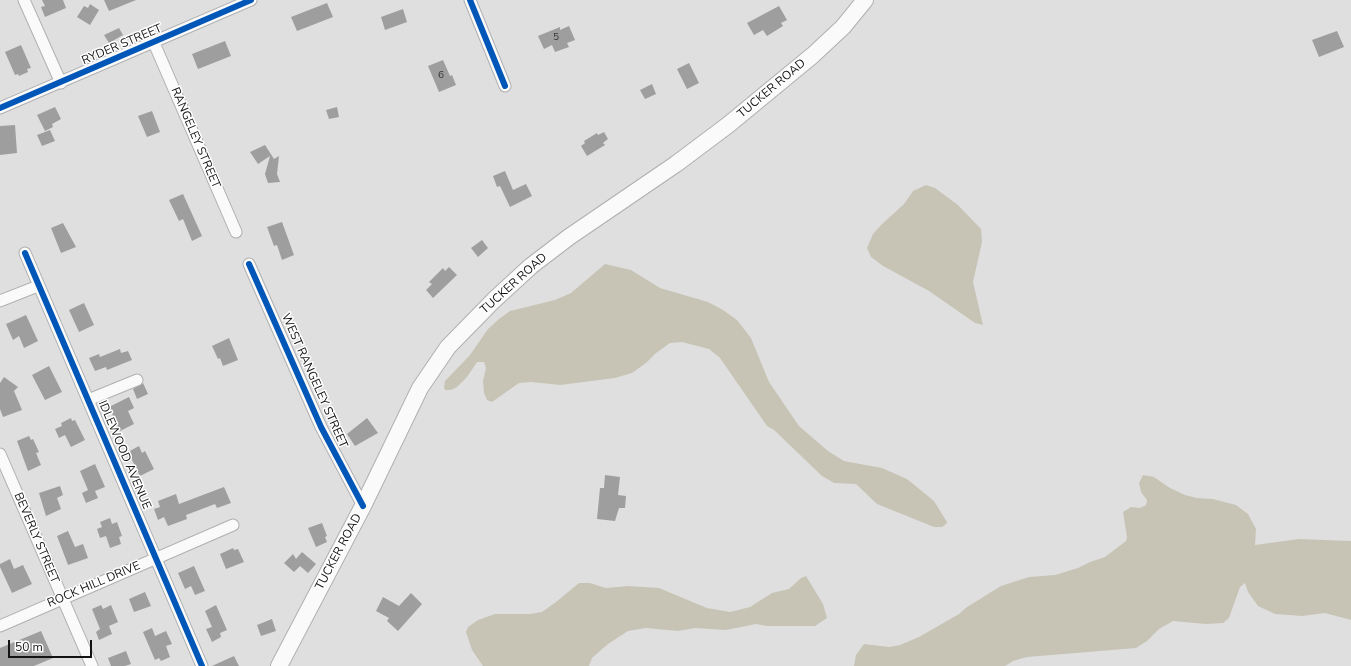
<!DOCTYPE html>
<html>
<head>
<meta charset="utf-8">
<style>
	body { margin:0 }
	#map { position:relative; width:1351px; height:666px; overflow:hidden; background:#dfdfe0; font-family:"Nunito Sans",sans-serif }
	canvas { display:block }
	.scale { position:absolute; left:8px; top:640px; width:84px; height:18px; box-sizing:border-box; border:2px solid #131314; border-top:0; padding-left:5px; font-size:12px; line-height:14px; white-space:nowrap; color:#131314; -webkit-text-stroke:3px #fff; paint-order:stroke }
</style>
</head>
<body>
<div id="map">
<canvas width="1351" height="666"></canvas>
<div class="scale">50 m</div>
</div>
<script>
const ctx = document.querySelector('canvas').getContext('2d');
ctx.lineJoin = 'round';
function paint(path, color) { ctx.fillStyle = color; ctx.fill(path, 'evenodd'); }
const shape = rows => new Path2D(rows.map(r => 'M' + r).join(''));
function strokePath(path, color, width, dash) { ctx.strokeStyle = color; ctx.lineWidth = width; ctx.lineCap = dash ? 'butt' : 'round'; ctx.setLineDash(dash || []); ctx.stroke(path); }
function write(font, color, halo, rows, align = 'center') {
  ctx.font = font + ' "Nunito Sans",sans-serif'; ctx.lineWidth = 3; ctx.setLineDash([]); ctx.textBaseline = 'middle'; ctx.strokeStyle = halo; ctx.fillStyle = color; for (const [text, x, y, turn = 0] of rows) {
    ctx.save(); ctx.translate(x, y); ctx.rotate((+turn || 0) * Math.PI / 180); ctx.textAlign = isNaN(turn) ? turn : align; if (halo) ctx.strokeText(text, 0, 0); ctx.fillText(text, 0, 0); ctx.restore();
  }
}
const green = shape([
	[926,185,935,188,958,205,981,229,982,242,973,282,983,325,975,323,929,291,883,266,871,257,867,248,873,234,881,225,904,204,913,191],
	[605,264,631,270,660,288,708,302,723,310,737,320,751,338,769,382,799,426,828,451,844,461,882,468,907,479,934,501,947,522,946,524,942,527,934,527,877,504,856,484,834,483,822,476,774,430,767,426,720,358,709,349,682,342,670,343,656,353,646,363,632,373,615,378,560,385,531,382,519,383,492,402,487,400,484,393,483,381,486,368,484,362,477,362,467,377,457,387,451,390,445,390,444,387,445,381,470,355,488,329,499,319,510,311,555,300,571,293],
	[1143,475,1154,477,1170,488,1185,495,1197,498,1213,499,1236,505,1248,514,1256,529,1255,545,1299,539,1351,541,1351,620,1325,613,1302,616,1275,614,1258,606,1248,592,1245,583,1240,587,1229,618,1223,623,1206,624,1173,621,1159,629,1147,641,1136,648,1027,657,1013,661,1005,666,854,666,856,655,864,644,889,647,900,645,919,637,959,614,967,607,1001,586,1029,577,1055,575,1078,568,1090,562,1105,557,1126,541,1127,537,1123,512,1131,507,1140,508,1146,505,1147,500,1141,492,1139,483],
	[806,576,823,604,827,618,815,626,767,626,756,624,726,630,695,628,678,631,646,628,628,631,608,644,592,658,589,666,483,666,472,650,466,632,468,627,478,620,495,614,530,614,542,612,556,602,579,583,590,583,606,588,628,586,659,588,707,608,730,612,750,607,772,593,789,589,801,578]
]);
const building = shape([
	[42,0,63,0,66,8,45,17,41,7,45,6],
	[104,0,136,0,109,11],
	[327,3,333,17,297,31,291,17],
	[90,4,99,10,90,25,77,17,84,6,88,8],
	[779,6,787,20,781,23,783,26,767,36,763,30,754,35,747,23],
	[403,9,407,22,385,30,381,17],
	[569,26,575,40,567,43,569,47,555,52,552,45,544,49,538,36,560,27,560,30],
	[119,28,123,35,109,43,104,35],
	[1337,31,1344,47,1319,57,1312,40],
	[225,41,231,56,198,69,192,54],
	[21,45,31,68,27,69,28,72,19,76,18,74,15,75,5,52],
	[443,60,450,76,452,75,456,85,439,92,428,66],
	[689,63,699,83,687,89,677,69],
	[652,84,656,94,645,99,640,90],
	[55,107,61,119,52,124,53,127,45,131,37,115],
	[337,107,339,117,329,119,326,110],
	[152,111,160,132,147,137,138,116],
	[15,125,17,153,0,155,0,126],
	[50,130,55,141,42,146,37,135],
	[604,132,608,139,603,143,605,145,587,156,581,146,585,143,584,141,597,133,598,135],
	[265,145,274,159,279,156,277,174,280,182,268,183,265,174,270,156,258,164,250,152],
	[505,171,513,190,526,184,532,196,510,207,500,186,497,187,493,176],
	[183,194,202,236,192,241,183,219,179,221,169,200],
	[282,222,294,255,282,260,277,245,274,246,267,227],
	[63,223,76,247,61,253,51,228],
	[482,240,488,248,478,257,471,248],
	[449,267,457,275,433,298,426,290,432,284,429,282,443,268,445,271],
	[84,303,94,325,79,332,69,310],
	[26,315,38,341,24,348,19,336,13,340,6,324],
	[229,338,238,360,223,366,220,358,218,359,212,346],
	[120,349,121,353,128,351,132,360,107,370,106,367,95,371,89,358,99,354,100,357],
	[49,366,62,392,45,400,32,375],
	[4,377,18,387,14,391,22,410,3,417,0,409,0,383],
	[143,383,148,394,137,399,133,389],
	[129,397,134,408,128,411,134,424,120,431,109,407],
	[71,418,72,421,75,420,85,440,71,447,65,435,59,438,55,429,62,426,61,423],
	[367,418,378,433,355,446,347,434],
	[29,436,31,440,33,439,39,452,36,453,41,465,28,471,17,441],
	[139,446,142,453,145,451,154,469,140,476,128,452],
	[95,464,105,487,95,491,98,498,86,503,82,493,88,490,80,471],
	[605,475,620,477,618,495,626,496,625,508,619,508,615,521,597,519,600,488,604,488],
	[60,486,63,495,57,498,61,509,46,516,39,493],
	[224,487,231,503,217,508,215,504,186,515,187,519,168,526,164,517,158,520,154,509,160,507,158,501,176,494,179,504],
	[110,518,112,524,117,522,122,536,119,537,121,544,110,548,106,536,100,538,97,529,102,527,100,522],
	[322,523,327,536,325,537,327,542,316,547,308,528],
	[68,531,75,547,83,544,88,558,68,565,57,536],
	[233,548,234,550,238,549,244,562,226,569,220,554],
	[302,552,316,564,308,573,300,566,294,572,284,563,293,554,296,559],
	[10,559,14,569,23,565,32,584,12,593,0,567,0,564],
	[194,566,205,591,195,595,191,586,185,589,178,573],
	[145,592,151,606,134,612,129,599],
	[411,593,422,604,398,631,387,621,389,618,376,611,383,597,399,606],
	[101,605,103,609,111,605,118,622,109,626,112,634,99,640,96,632,100,629,92,609],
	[216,605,227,630,220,633,221,637,212,642,206,629,212,627,205,611],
	[272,619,276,631,261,636,257,625],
	[152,628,155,636,166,631,172,644,166,646,170,657,161,661,159,658,155,660,143,632],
	[41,631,53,658,34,666,0,666,0,648],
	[126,651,131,664,125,666,111,666,108,658],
	[234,656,239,666,212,666]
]);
const minor = shape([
	[24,0,61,83],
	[470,0,505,86],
	[154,43,236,232],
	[0,108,251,0],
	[25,253,202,666],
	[249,264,321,427,363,506],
	[0,301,38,286],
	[88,400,137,380],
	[0,454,92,666],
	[0,626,233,525]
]);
const secondary = shape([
	[279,666,363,506,420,388,448,347,494,300,531,266,569,237,676,164,728,125,813,55,843,27,865,0]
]);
const cycleway = shape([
	[470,0,505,86],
	[0,108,251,0],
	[25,253,202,666],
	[249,264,321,427,363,506]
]);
const numberNames = [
	["5",556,38],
	["6",441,76]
];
const streetNames = [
	["RYDER STREET",122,45,-23],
	["TUCKER ROAD",772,89,-40],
	["RANGELEY STREET",195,138,67],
	["TUCKER ROAD",514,284,-42],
	["WEST RANGELEY STREET",314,381,66],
	["IDLEWOOD AVENUE",124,455,67],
	["BEVERLY STREET",36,538,67],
	["TUCKER ROAD",339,552,-62],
	["ROCK HILL DRIVE",94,585,-23]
];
paint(green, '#c8c4b5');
paint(building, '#9e9e9f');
strokePath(minor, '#b0b0b1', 13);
strokePath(secondary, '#b0b0b1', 18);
strokePath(minor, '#fafafa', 11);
strokePath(secondary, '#fafafa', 16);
strokePath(cycleway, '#0057b8', 6);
write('10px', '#363637', null, numberNames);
write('12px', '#131314', '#fff', streetNames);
</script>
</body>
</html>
